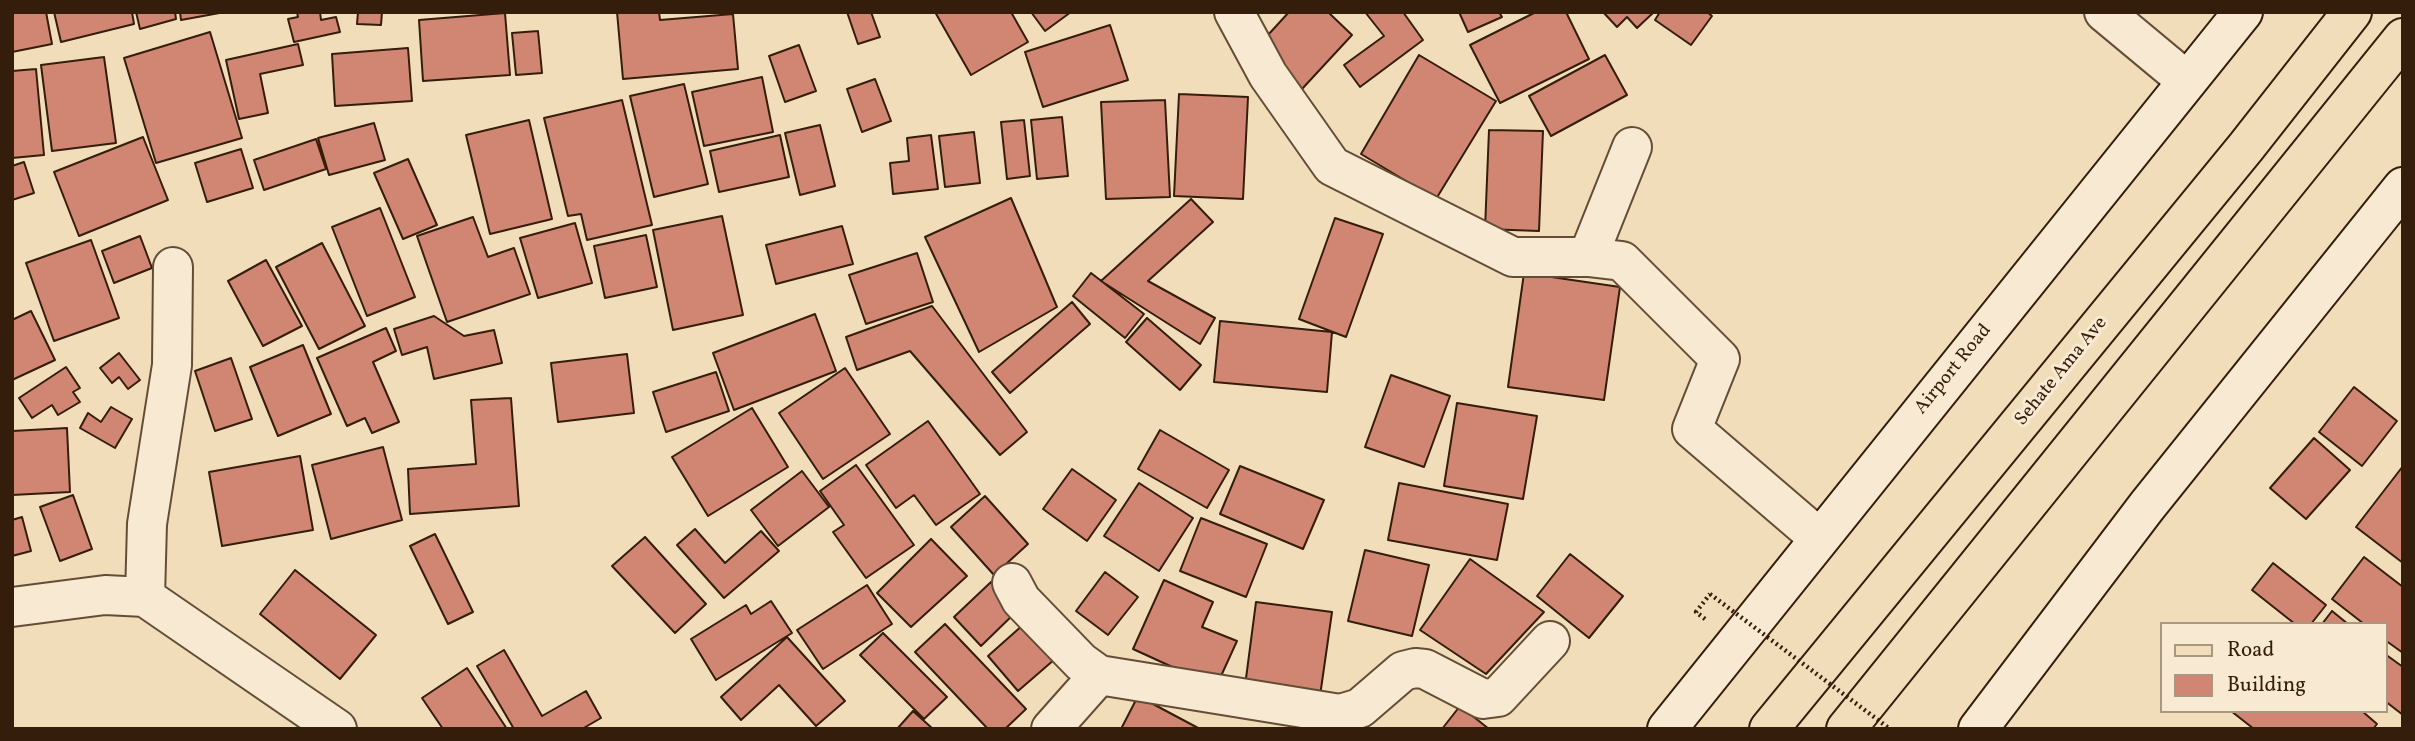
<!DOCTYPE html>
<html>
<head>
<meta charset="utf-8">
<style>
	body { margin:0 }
	#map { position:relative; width:2415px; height:741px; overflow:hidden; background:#f2ddba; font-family:Vollkorn,serif }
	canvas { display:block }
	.frame { position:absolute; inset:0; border:14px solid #341d0a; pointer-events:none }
	.legend { position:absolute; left:2160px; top:622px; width:228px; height:91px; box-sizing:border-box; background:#f7e9d2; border:2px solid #a99782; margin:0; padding:9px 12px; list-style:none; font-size:21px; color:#341d0a }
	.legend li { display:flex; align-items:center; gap:14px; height:35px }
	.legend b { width:35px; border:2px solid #a99782 }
</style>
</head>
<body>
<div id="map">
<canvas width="2415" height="741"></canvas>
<div class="frame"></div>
<ul class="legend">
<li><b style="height:9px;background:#f2ddba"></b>Road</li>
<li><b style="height:19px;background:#d18674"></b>Building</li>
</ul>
</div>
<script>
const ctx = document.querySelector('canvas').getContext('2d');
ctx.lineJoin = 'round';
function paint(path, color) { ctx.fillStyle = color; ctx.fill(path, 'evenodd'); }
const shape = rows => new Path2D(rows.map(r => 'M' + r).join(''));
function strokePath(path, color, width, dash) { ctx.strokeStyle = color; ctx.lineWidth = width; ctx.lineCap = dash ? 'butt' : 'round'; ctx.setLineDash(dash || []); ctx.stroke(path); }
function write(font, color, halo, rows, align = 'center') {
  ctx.font = font + ' Vollkorn,serif'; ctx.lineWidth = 6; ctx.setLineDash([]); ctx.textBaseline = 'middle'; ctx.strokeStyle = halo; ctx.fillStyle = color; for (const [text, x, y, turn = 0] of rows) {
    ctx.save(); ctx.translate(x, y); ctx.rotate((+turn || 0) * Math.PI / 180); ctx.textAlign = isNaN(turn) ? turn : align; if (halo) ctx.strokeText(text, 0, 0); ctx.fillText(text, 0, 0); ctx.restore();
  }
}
const building = shape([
	[12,12,46,12,52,44,12,52,12,12],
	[54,12,132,12,134,24,61,42,54,12],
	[136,12,175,12,176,19,140,29,136,12],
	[180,12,225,12,181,20,180,12],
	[297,12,320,12,321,20,336,17,340,32,294,42,288,19,298,17,297,12],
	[358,12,382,12,381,25,357,24,358,12],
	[617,12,659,12,660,20,733,14,738,69,623,79,617,12],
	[847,12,871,12,880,37,858,44,847,12],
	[935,12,1011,12,1028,42,971,75,935,12],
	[1031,12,1071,12,1045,31,1031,12],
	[1289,12,1328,12,1352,35,1302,89,1257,47,1289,12],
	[1365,12,1403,12,1423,40,1360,87,1344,65,1384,36,1365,12],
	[1459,12,1499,12,1502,17,1468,32,1459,12],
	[1536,12,1566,12,1589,59,1500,103,1470,45,1536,12],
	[1603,12,1654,12,1637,28,1627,17,1617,27,1603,12],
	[1660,12,1707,12,1712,16,1691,45,1655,20,1660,12],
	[505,13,510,75,423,81,419,20,505,13],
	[1110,25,1128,80,1043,107,1025,52,1110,25],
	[538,31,542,73,516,75,512,33,538,31],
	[210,32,242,138,156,163,124,58,210,32],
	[298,44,303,65,260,74,268,113,239,119,226,60,298,44],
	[799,45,816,91,785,102,769,56,799,45],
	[408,48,412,101,335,106,332,54,408,48],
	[1419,55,1496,101,1436,199,1361,154,1419,55],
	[1605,55,1627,95,1551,136,1529,96,1605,55],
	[104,57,116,143,52,151,41,65,104,57],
	[36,69,44,155,12,158,12,71,36,69],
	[762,77,773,132,704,146,692,92,762,77],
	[875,79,891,121,862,132,847,89,875,79],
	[684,84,708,184,654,197,630,96,684,84],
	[1179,94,1248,97,1243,199,1174,196,1179,94],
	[622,100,652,225,587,240,581,214,568,216,544,118,622,100],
	[1165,100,1170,197,1106,199,1101,102,1165,100],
	[1062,117,1068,176,1037,179,1031,120,1062,117],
	[529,120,552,219,490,234,466,135,529,120],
	[1024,120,1030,176,1007,179,1001,122,1024,120],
	[374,123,385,160,329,175,318,138,374,123],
	[820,125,835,186,800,195,785,133,820,125],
	[1489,130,1543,131,1539,231,1485,229,1489,130],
	[974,132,980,183,945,187,939,136,974,132],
	[780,135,789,177,719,192,710,151,780,135],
	[931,135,938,189,893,194,890,163,909,161,907,138,931,135],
	[143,137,168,200,79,236,54,172,143,137],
	[316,139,326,169,264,190,254,160,316,139],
	[241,149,253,188,207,202,195,163,241,149],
	[408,159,437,225,403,239,374,173,408,159],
	[24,162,34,193,12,200,12,166,24,162],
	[1011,198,1057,307,979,352,925,237,1011,198],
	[1191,199,1213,222,1148,281,1215,318,1200,344,1101,281,1191,199],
	[380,208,415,297,367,316,332,227,380,208],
	[722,216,743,315,673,330,653,230,722,216],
	[473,217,488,257,514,248,530,294,447,322,417,236,473,217],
	[1335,218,1383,234,1346,337,1299,319,1335,218],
	[575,223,592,283,538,298,520,238,575,223],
	[842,226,853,264,776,284,766,245,842,226],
	[646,235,657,287,605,298,594,246,646,235],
	[140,236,152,268,114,283,102,251,140,236],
	[91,240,119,318,54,341,26,263,91,240],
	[322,243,365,326,319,349,276,267,322,243],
	[917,253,933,302,866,324,849,275,917,253],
	[266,260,302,326,263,346,228,281,266,260],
	[1091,273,1144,314,1125,338,1073,296,1091,273],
	[1524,273,1620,287,1604,400,1508,387,1524,273],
	[1072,302,1090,324,1010,393,992,372,1072,302],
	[932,306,1027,432,1000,455,910,351,857,370,846,337,932,306],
	[31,311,55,360,12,380,12,320,31,311],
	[815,314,836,371,734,410,713,353,815,314],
	[434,316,464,336,494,330,502,363,434,379,427,347,402,355,394,329,434,316],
	[1147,318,1201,365,1180,390,1126,342,1147,318],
	[1220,321,1332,332,1327,392,1214,382,1220,321],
	[386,328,396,351,373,362,399,422,372,433,365,418,347,426,317,358,386,328],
	[303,345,331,414,278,436,250,367,303,345],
	[119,353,140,380,128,389,119,377,112,383,100,368,119,353],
	[627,354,634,413,558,422,551,363,627,354],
	[231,358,252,419,215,431,195,371,231,358],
	[66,367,80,388,73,392,80,402,58,415,52,405,32,418,19,398,66,367],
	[845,368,890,434,823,479,779,413,845,368],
	[716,372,729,411,666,432,653,392,716,372],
	[1391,375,1450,396,1424,467,1365,447,1391,375],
	[2354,387,2397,421,2362,466,2319,432,2354,387],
	[511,398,519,506,410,514,408,469,476,464,471,400,511,398],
	[1457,403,1537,416,1523,499,1444,486,1457,403],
	[111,407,132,419,115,448,80,428,88,413,101,422,111,407],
	[752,408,788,467,708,516,672,457,752,408],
	[928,421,980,494,936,525,914,495,896,508,866,465,928,421],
	[67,428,70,492,12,495,12,431,67,428],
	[1160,430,1229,470,1207,508,1138,469,1160,430],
	[2314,438,2350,470,2306,519,2270,488,2314,438],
	[383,447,402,520,331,539,312,465,383,447],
	[300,456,313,530,222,546,209,472,300,456],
	[856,465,914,545,866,578,833,532,844,525,820,491,856,465],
	[1240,466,1324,500,1303,549,1220,514,1240,466],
	[2403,466,2403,563,2356,527,2403,466],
	[1072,469,1116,500,1087,541,1043,509,1072,469],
	[802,471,829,507,778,546,751,510,802,471],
	[1139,483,1193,518,1159,571,1104,536,1139,483],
	[1399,483,1508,504,1497,560,1388,540,1399,483],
	[73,495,92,549,60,561,40,507,73,495],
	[985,496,1028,544,994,575,951,527,985,496],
	[22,517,31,551,12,556,12,520,22,517],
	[1201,518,1267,544,1246,597,1180,571,1201,518],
	[695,529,725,563,761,531,779,551,724,598,677,545,695,529],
	[435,534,473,612,448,624,410,546,435,534],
	[645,537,706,604,675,633,612,566,645,537],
	[931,539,967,576,911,627,877,593,931,539],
	[1365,550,1429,565,1412,636,1348,621,1365,550],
	[1570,554,1623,596,1589,638,1537,596,1570,554],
	[2364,557,2403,587,2403,653,2385,640,2385,624,2364,624,2332,599,2364,557],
	[1470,559,1544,612,1486,674,1420,630,1470,559],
	[2273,563,2326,605,2311,624,2295,624,2252,590,2273,563],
	[295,570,376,635,340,679,260,614,295,570],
	[1105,572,1138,597,1108,635,1076,611,1105,572],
	[1164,580,1213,602,1202,627,1237,641,1216,687,1133,649,1164,580],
	[991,582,1018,610,981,646,954,617,991,582],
	[867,585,892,624,823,669,797,630,867,585],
	[771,601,792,633,716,680,691,639,746,605,751,614,771,601],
	[1256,602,1332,612,1320,696,1245,686,1256,602],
	[2332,611,2348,624,2322,624,2332,611],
	[945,624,1026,709,1005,729,988,729,915,652,945,624],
	[1024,624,1055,659,1018,691,988,656,1024,624],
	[883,633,947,697,924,719,860,655,883,633],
	[787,637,845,701,816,726,779,685,741,720,721,697,787,637],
	[504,650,542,716,586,691,601,718,582,729,514,729,477,666,504,650],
	[2385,654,2403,667,2403,715,2385,701,2385,654],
	[467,668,507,729,443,729,422,698,467,668],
	[1138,696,1200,729,1121,729,1138,696],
	[1460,706,1489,729,1442,729,1460,706],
	[913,711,933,729,897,729,913,711],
	[2231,711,2362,711,2377,724,2373,729,2254,729,2231,711]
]);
const path = shape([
	[1705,619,1696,612,1710,594]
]);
const minor = shape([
	[1234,12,1268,75,1332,166,1513,257,1588,257,1622,261,1720,359,1692,429,1819,538],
	[2104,12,2187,81],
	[1588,257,1632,147],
	[1012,583,1021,600,1081,662,1099,675,1340,714,1360,708,1403,671,1415,668,1425,669,1483,699,1498,697,1550,641],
	[145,597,147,524,172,365,173,267],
	[12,607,105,595,145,597,337,729],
	[1051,729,1099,675]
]);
const secondary = shape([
	[1667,729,2243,12],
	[1978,729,2147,506,2403,187]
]);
const primary = shape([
	[1769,729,2246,147,2352,12],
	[1846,729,2403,38]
]);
const pathBridge = shape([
	[1710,594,1890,729]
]);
const streetNames = [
	["Airport Road",1954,370,-51],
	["Sehate Ama Ave",2062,372,-51]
];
paint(building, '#d18674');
strokePath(building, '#341d0a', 2);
strokePath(minor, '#644d36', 42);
strokePath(secondary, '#341d0a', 42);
strokePath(primary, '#341d0a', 42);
strokePath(path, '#341d0a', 4.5, [2, 3.5]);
strokePath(minor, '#f7e9d2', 38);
strokePath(secondary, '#f7e9d2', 38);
strokePath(primary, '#f2ddba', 38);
strokePath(pathBridge, '#341d0a', 4.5, [2, 3.5]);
write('19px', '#341d0a', '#f7e9d2', streetNames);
</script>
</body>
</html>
